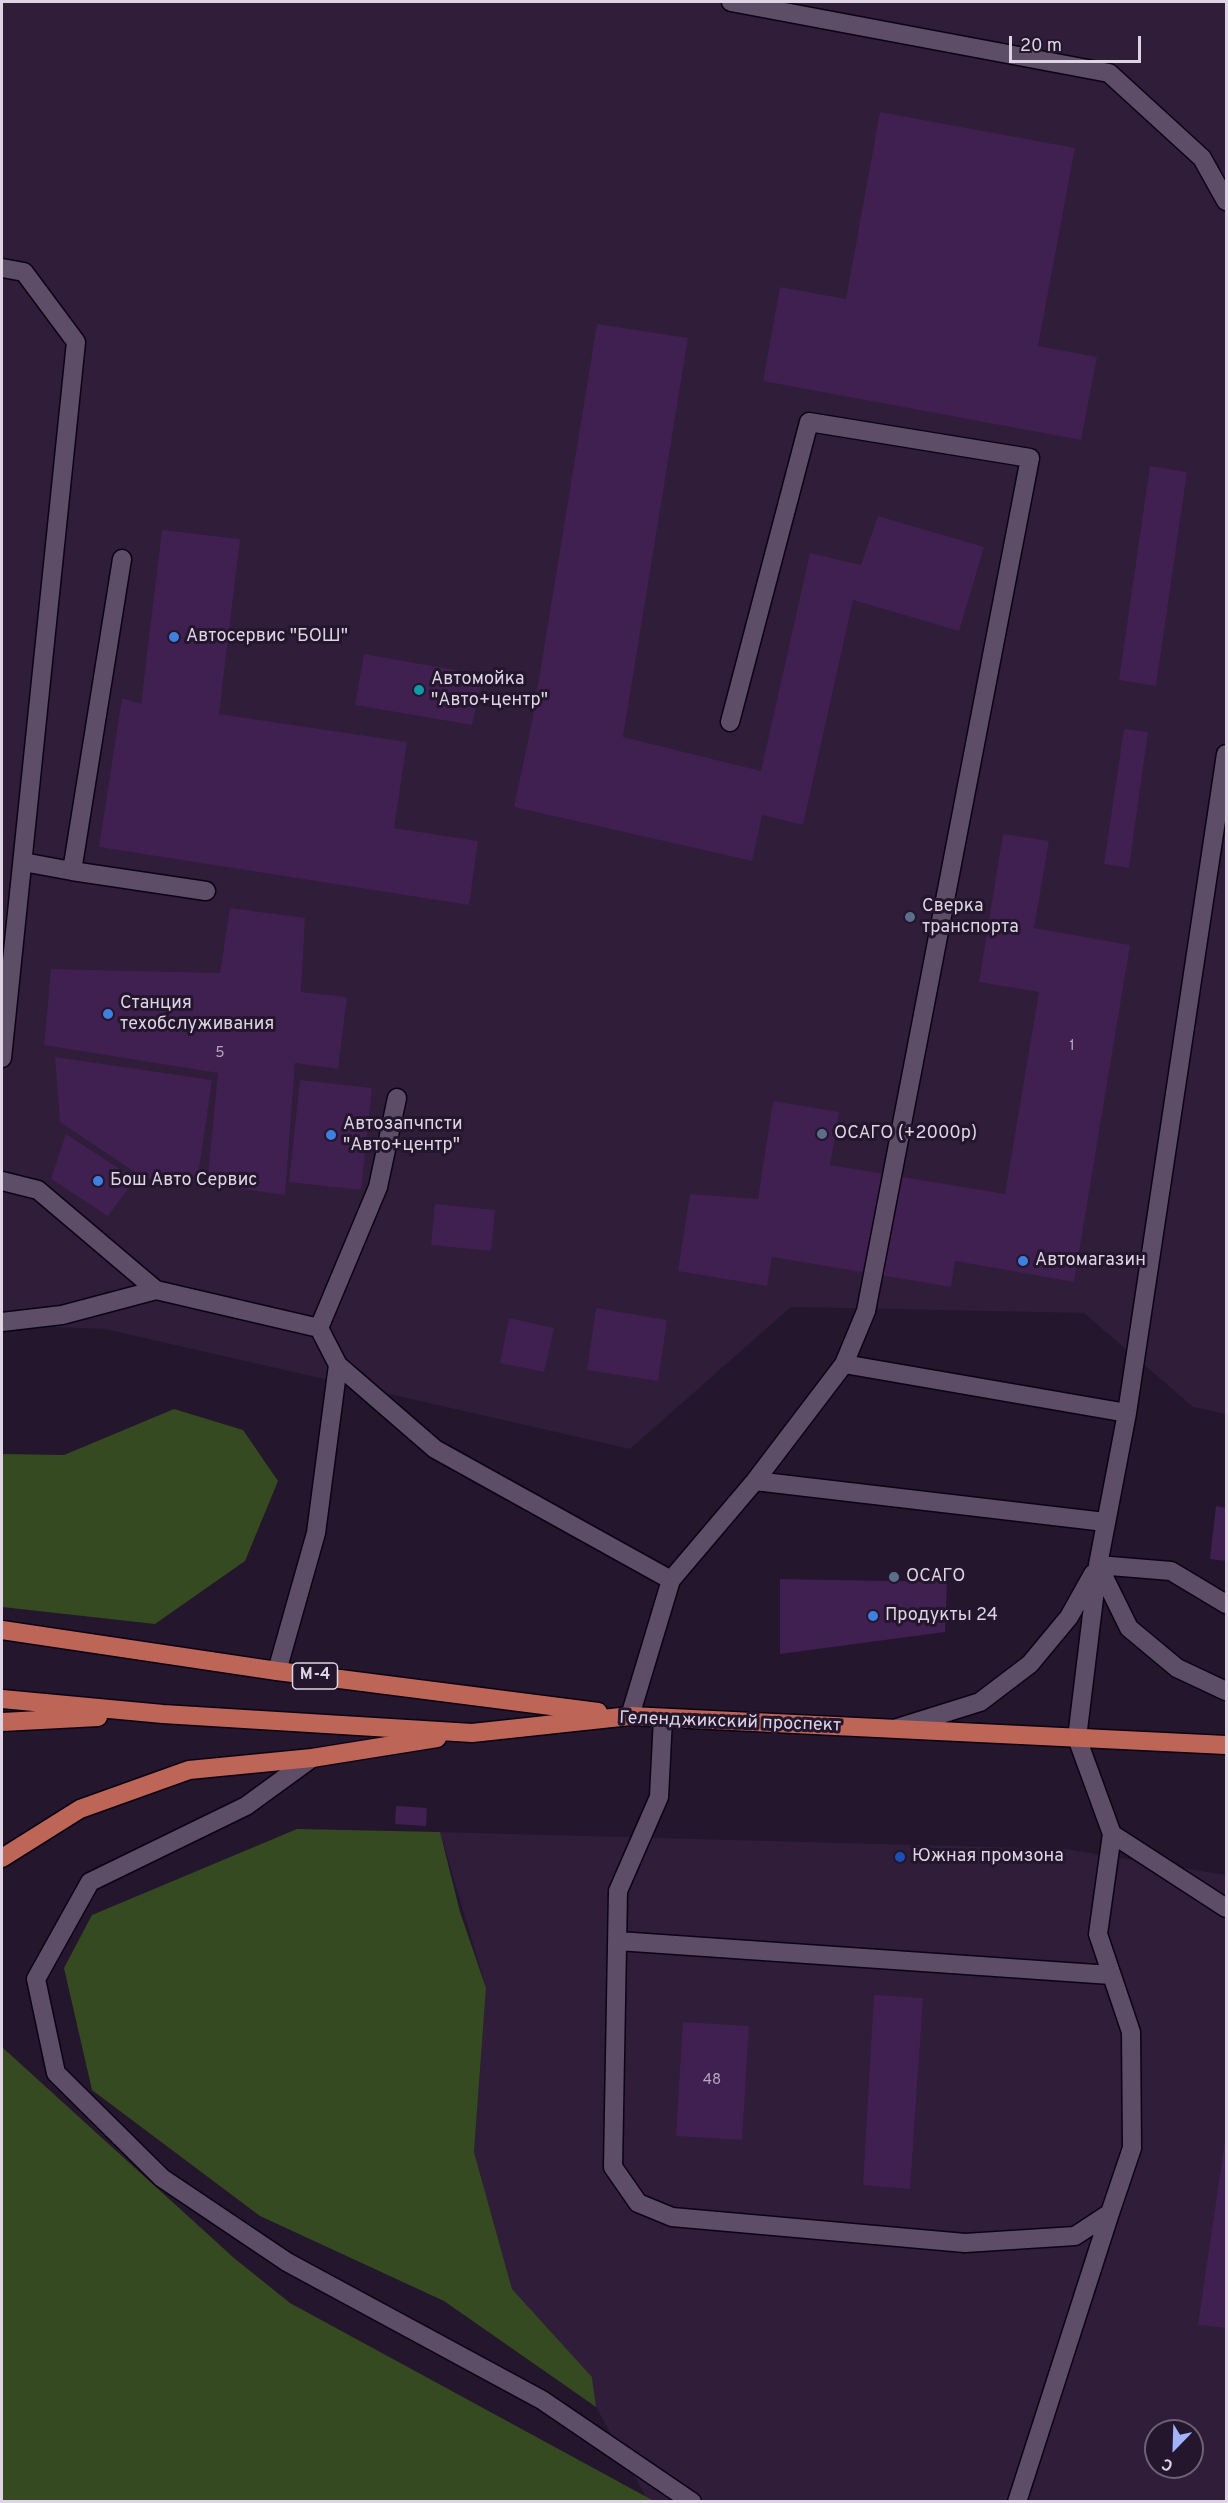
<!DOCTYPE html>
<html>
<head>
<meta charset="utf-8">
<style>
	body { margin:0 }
	#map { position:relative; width:1228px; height:2503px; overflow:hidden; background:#24162c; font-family:Overpass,sans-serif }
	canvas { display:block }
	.frame { position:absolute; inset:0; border:3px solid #ded4e4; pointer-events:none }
	.north { position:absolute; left:1144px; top:2419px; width:60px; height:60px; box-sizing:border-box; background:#24162c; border:2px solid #6e6276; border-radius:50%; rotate:203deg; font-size:16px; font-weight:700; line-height:24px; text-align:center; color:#ded4e4 }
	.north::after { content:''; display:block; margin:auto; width:21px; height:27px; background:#a1b3fd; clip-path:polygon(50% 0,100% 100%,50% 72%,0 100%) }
	.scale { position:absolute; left:1009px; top:36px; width:132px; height:27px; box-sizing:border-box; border:3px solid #ded4e4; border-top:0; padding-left:8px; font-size:18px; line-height:21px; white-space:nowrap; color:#ded4e4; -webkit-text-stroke:4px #24162c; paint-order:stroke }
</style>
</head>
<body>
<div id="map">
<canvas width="1228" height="2503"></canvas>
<div class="frame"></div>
<div class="north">С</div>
<div class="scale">20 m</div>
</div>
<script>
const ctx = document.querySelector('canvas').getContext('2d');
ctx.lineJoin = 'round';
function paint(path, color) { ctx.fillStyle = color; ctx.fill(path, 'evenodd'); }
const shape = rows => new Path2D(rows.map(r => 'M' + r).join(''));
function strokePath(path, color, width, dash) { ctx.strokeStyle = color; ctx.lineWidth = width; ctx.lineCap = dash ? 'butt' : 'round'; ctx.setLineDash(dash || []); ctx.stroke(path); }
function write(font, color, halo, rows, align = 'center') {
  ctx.font = font + ' Overpass,sans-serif'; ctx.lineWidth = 6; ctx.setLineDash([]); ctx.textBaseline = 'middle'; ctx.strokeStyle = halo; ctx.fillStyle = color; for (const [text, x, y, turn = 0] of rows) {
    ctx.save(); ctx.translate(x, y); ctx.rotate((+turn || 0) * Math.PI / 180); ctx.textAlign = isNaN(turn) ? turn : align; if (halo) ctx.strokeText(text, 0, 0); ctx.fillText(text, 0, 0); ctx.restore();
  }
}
const built = shape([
	[2,2,1226,2,1226,1414,1193,1407,1084,1313,791,1307,630,1449,105,1329,2,1325],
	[440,1832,1065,1849,1226,1875,1226,2501,638,2501,645,2495,596,2407,592,2377,512,2289,474,2152,486,1988],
	[1156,2431,1192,2431,1192,2467,1156,2467]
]);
const green = shape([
	[174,1409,243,1430,278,1481,245,1561,155,1624,2,1607,2,1454,64,1455],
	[297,1829,440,1832,460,1912,486,1988,474,2152,512,2289,592,2377,596,2407,444,2301,260,2216,92,2090,64,1968,92,1915],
	[2,2047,234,2258,290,2303,654,2501,2,2501]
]);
const building = shape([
	[880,112,1075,148,1038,346,1097,357,1081,440,763,381,780,287,846,299],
	[597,324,688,338,623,737,761,771,810,553,861,565,878,516,984,547,959,631,853,600,803,825,762,815,752,861,514,807,532,722],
	[1150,466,1187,472,1156,686,1119,680],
	[162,530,240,539,219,714,407,742,394,828,478,841,469,905,99,847,122,698,141,704],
	[364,654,483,675,472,725,355,705],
	[1124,729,1148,732,1129,868,1104,864],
	[1003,834,1049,841,1034,928,1130,945,1074,1282,955,1261,951,1287,772,1257,767,1286,678,1271,690,1194,758,1199,773,1101,839,1112,830,1165,1005,1194,1039,992,979,982],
	[230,908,305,918,301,992,347,997,338,1069,295,1063,285,1195,207,1184,218,1073,44,1045,51,969,220,973],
	[55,1057,212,1080,197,1183,145,1179,60,1122],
	[300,1080,372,1088,361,1190,289,1182],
	[66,1134,135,1179,108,1216,51,1179],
	[435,1204,495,1210,491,1251,431,1245],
	[596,1308,667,1320,658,1381,587,1370],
	[509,1318,554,1328,544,1372,500,1363],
	[1216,1506,1226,1508,1226,1561,1210,1559],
	[780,1579,947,1582,945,1632,780,1654],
	[396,1806,427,1808,426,1826,395,1824],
	[874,1995,923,1998,910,2189,863,2185],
	[683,2022,749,2026,742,2140,676,2136],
	[1225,2141,1226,2142,1226,2328,1198,2325]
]);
const minor = shape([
	[731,2,1109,73,1202,158,1226,201],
	[2,268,24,272,76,342,2,1058],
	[23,862,72,871,122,559],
	[72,871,206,891],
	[397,1098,378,1187,319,1328,338,1365,435,1449,671,1580],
	[2,1181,38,1190,156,1290,319,1328],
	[2,1322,62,1315,156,1290],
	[844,1364,1127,1413],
	[755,1481,1105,1522],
	[1098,1565,1129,1628,1177,1668,1226,1691],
	[1098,1565,1171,1571,1226,1604],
	[277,1671,316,1533,338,1365],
	[630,1716,671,1580,755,1481,844,1364,866,1311,1030,458,809,422,730,722],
	[663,1718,659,1797,618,1891,613,2167,638,2203,672,2217,965,2243,1075,2236,1110,2213,1132,2148,1131,2032,1098,1934,1112,1834,1077,1738,1098,1565,1127,1413,1226,754],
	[897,1728,980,1702,1030,1664,1069,1617,1093,1574],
	[312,1758,246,1806,90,1882,36,1979,56,2073,162,2178,287,2262,542,2400,692,2502],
	[1112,1834,1226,1908],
	[618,1941,1111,1975],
	[1017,2502,1110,2213]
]);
const major = shape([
	[2,1630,277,1671,598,1712],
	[2,1699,163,1714,472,1733,630,1716,1226,1745],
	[2,1722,98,1717],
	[2,1858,80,1809,189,1770,312,1758,437,1738]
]);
const markers = [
	[174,637,6,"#3f7fe0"],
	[419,690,6,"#0f9aa8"],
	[910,917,6,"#5c6f8a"],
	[108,1014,6,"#3f7fe0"],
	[822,1134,6,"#5c6f8a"],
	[331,1135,6,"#3f7fe0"],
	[98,1181,6,"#3f7fe0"],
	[1023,1261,6,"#3f7fe0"],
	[894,1577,6,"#5c6f8a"],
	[873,1616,6,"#3f7fe0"],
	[900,1857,6,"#1a4fb4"]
];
const numberNames = [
	["1",1072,1047],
	["5",220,1054],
	["48",712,2081]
];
const shields = [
	[315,1676,45]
];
const shieldNames = [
	["М-4",315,1676]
];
const poiNames = [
	["Автосервис \"БОШ\"",186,637],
	["Автомойка",431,680],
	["\"Авто+центр\"",431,701],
	["Сверка",922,907],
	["транспорта",922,928],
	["Станция",120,1004],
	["техобслуживания",120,1025],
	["Автозапчпсти",343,1125],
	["\"Авто+центр\"",343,1146],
	["ОСАГО (+2000р)",834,1134],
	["Бош Авто Сервис",110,1181],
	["Автомагазин",1035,1261],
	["ОСАГО",906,1577],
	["Продукты 24",885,1616],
	["Южная промзона",912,1857]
];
const streetNames = [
	["Геленджикский проспект",730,1723,2]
];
paint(built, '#2f1d39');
paint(green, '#354a20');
paint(building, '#401f51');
strokePath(minor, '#0d0314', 21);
strokePath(major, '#0d0314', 21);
strokePath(minor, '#5d4d67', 18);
strokePath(major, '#bd6657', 18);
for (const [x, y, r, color] of markers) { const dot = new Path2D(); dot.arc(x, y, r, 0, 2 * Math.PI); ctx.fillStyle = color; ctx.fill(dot); strokePath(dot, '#24162c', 2); }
write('15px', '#b6a7bf', null, numberNames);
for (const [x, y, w] of shields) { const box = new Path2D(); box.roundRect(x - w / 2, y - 13, w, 26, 4.5); ctx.fillStyle = '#24162c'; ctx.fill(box); strokePath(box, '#ded4e4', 1.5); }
write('bold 16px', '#ded4e4', null, shieldNames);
write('18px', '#ded4e4', '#24162c', poiNames, 'left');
write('18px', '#ded4e4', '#24162c', streetNames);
</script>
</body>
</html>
